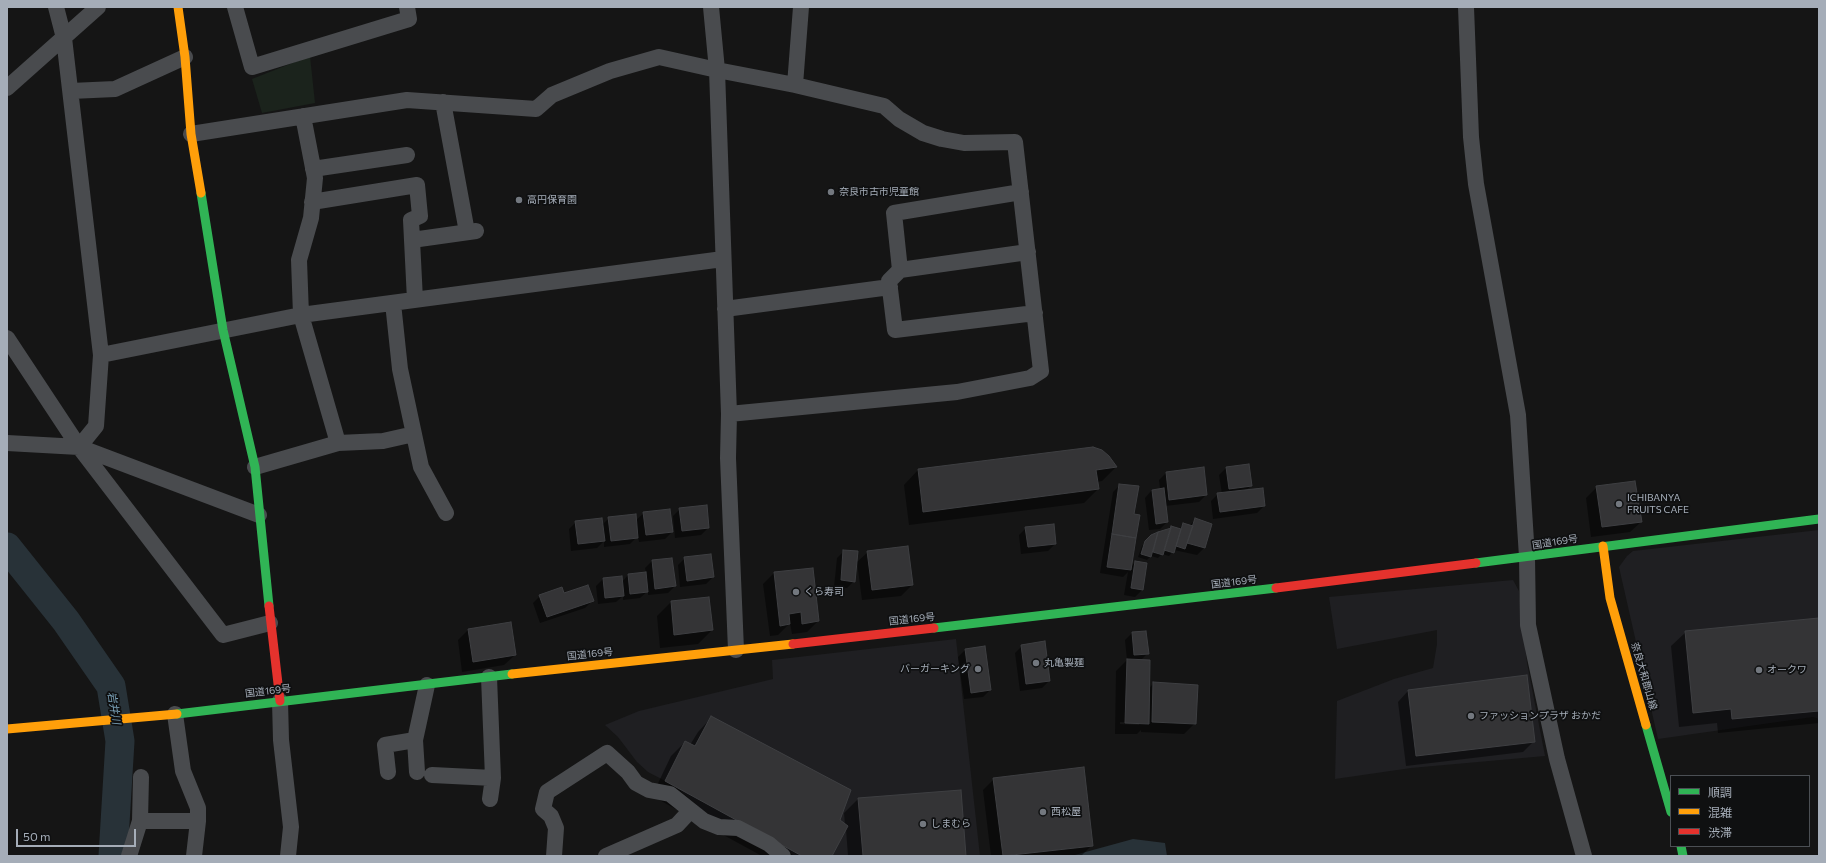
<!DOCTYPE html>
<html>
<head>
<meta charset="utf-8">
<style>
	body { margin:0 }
	#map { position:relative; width:1826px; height:863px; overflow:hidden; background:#151515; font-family:Commissioner,"Noto Sans JP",sans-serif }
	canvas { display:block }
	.frame { position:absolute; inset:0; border:8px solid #a5adb8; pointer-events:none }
	.legend { position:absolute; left:1670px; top:775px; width:140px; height:72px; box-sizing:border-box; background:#0f1011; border:1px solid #4b4f54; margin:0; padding:5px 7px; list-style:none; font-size:12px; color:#a5adb8 }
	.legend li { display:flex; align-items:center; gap:8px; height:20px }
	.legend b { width:20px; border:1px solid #4b4f54 }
	.scale { position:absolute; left:16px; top:829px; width:120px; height:18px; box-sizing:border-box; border:2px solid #a5adb8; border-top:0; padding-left:5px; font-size:12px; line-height:14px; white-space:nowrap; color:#a5adb8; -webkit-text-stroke:3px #0f1011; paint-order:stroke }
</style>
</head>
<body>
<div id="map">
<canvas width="1826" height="863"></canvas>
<div class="frame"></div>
<ul class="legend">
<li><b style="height:5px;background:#30b455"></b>順調</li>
<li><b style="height:5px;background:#ff9f0a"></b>混雑</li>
<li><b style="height:5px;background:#e5322d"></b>渋滞</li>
</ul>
<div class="scale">50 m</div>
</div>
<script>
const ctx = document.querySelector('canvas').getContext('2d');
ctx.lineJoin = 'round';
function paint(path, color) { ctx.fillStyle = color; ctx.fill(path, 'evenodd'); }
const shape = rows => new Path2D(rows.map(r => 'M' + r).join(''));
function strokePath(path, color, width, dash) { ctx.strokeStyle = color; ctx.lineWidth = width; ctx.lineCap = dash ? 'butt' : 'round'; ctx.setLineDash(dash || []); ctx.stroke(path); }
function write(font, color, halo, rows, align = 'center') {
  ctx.font = font + ' Commissioner,"Noto Sans JP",sans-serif'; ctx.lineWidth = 3.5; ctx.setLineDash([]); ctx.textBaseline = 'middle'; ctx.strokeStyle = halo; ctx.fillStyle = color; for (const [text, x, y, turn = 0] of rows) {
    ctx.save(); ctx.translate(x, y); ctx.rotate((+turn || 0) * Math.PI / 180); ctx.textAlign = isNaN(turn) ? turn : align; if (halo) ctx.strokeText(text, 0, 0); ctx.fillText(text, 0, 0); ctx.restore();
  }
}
const built = shape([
	[1819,530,1819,719,1813,717,1658,739,1619,567,1627,556,1633,551],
	[1513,580,1519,591,1527,663,1545,756,1411,768,1335,779,1337,701,1394,679,1433,668,1437,644,1437,630,1337,649,1329,597],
	[956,639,980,856,794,856,764,835,717,820,701,809,675,786,648,772,637,762,618,737,605,725,639,711,773,679,772,660]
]);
const green = shape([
	[310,56,315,103,262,113,252,79]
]);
const water = shape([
	[1133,839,1165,843,1167,856,1071,856]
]);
const shadow = shape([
	[1116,467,1102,481,1097,482,1098,489,1084,503,909,525,904,485,918,470],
	[1226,468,1251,486,1245,491,1264,506,1257,513,1213,519,1211,501,1218,494,1222,494,1219,475],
	[1166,473,1206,495,1199,502,1165,506,1167,522,1160,529,1149,530,1145,498,1152,490,1160,489,1159,480],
	[1120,485,1131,567,1135,562,1142,590,1135,597,1124,595,1128,572,1123,577,1100,573,1113,492],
	[1597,487,1641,522,1630,532,1591,537,1586,498],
	[680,509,708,528,701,535,675,538,673,516],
	[644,513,672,532,665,539,639,542,638,536,630,544,604,547,604,541,597,548,571,551,569,529,576,522,602,525,609,518,635,521],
	[1195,520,1211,524,1204,548,1197,555,1174,550,1169,556,1162,554,1158,558,1151,556,1147,560,1138,557,1142,546,1152,536,1171,527,1179,530,1183,524,1189,526],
	[1026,528,1055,544,1048,551,1021,554,1019,535],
	[844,551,854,581,847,588,834,587,837,558],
	[868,552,912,585,901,596,862,600,857,562],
	[685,558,713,577,706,584,680,587,678,565],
	[652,561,675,586,668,593,648,595,648,591,640,598,623,600,623,596,616,602,598,604,596,586,603,579,622,582,628,575,646,573,645,568],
	[812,569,818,621,807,632,792,634,790,623,778,635,770,636,763,584,774,573],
	[563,594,592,601,585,608,540,623,533,603,540,596],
	[671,602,712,630,698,644,660,648,657,616],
	[1819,619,1819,723,1718,733,1717,723,1679,727,1671,646,1686,632],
	[468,630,515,655,504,665,462,672,458,640],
	[1132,633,1148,653,1140,661,1149,688,1154,683,1195,723,1184,734,1141,732,1141,730,1137,734,1115,734,1116,671,1127,660,1125,640],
	[1120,722,1139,723,1139,725,1120,724],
	[1022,646,1049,681,1042,688,1020,691,1015,653],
	[965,650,990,690,983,697,964,699,958,657],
	[1408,691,1534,741,1523,752,1406,766,1398,702],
	[712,717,845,825,844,813,858,799,965,856,848,856,846,829,831,856,762,856,652,796,671,756,685,742,690,745,698,732],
	[994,779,1092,845,1081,856,991,856,983,790]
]);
const river = shape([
	[7,547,66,621,111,686,120,741,113,856]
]);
const building = shape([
	[1093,447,1102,450,1109,456,1117,467,1096,470,1099,489,923,512,918,469,1093,447],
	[1249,464,1252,486,1229,489,1226,467,1249,464],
	[1204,467,1207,495,1169,500,1166,472,1204,467],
	[1635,481,1642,522,1602,527,1596,486,1635,481],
	[1119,484,1139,486,1134,514,1140,515,1136,538,1112,534,1119,484],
	[1164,488,1168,522,1156,524,1152,490,1164,488],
	[1263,488,1265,506,1220,512,1217,493,1263,488],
	[707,505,709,528,682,531,679,508,707,505],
	[670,509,673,532,646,535,643,512,670,509],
	[636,514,638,538,611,541,608,517,636,514],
	[602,518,605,541,578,544,575,521,602,518],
	[1195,518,1212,524,1205,548,1187,543,1195,518],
	[1183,523,1193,526,1185,549,1176,546,1183,523],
	[1054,524,1056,544,1028,547,1025,527,1054,524],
	[1171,526,1181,529,1174,553,1164,550,1171,526],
	[1171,528,1163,555,1153,552,1158,532,1171,528],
	[1158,532,1151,557,1141,554,1145,541,1151,535,1158,532],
	[1112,534,1136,538,1131,570,1107,567,1112,534],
	[908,546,913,585,872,590,867,551,908,546],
	[843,550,858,551,855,582,841,580,843,550],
	[711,554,714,577,687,581,684,557,711,554],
	[672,558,676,586,655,589,652,560,672,558],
	[1135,561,1147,563,1143,590,1131,588,1135,561],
	[813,568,819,621,802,624,801,612,789,614,790,624,780,626,774,572,813,568],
	[646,572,648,592,630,594,628,574,646,572],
	[622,576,624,596,605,598,603,578,622,576],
	[588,585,594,601,547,617,539,595,562,587,564,593,588,585],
	[709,597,713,630,674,635,671,601,709,597],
	[1819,618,1819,711,1732,719,1731,709,1693,713,1685,631,1819,618],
	[511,622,516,655,473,662,468,629,511,622],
	[1146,631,1149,654,1134,655,1132,632,1146,631],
	[1045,641,1050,681,1026,684,1021,645,1045,641],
	[985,646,991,690,971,693,965,649,985,646],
	[1127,659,1150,660,1149,724,1125,723,1127,659],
	[1527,675,1535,742,1416,756,1408,690,1527,675],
	[1153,682,1198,685,1196,724,1152,722,1153,682],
	[711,716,851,790,840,820,848,826,832,856,802,856,665,781,685,741,695,746,711,716],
	[1084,767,1093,846,1003,856,993,778,1084,767],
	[961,790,966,856,863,856,858,798,961,790]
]);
const street = shape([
	[56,7,64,38,101,355,96,426,79,447],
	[235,7,252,67,409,19,407,7],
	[1466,7,1471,137,1476,184,1518,415,1527,557,1528,625,1557,759,1584,856],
	[7,88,98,7],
	[71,91,115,89,185,57],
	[443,102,467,232],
	[303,116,315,178,311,218,299,260,301,315,338,443],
	[191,134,407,100,536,109,552,95,610,71,659,57,717,70,711,7],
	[313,169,407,155],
	[1021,192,894,213,900,270,889,281,895,330,1035,313],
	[312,202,417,185,420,216,411,220,415,300],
	[412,240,476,231],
	[900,270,1028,252],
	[393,303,400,369,421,467,446,513],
	[725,309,890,287],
	[7,338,79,447,223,635,270,623],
	[101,355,301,315,723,259],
	[729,414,957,392,1030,378,1041,371,1015,142,964,143,942,139,923,133,899,119,884,106,795,85],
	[7,443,79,447,259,515],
	[255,467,338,443,383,441,414,434],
	[736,650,728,458,729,414,717,70,795,85,801,7],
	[489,677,493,778,490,799],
	[280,701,281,740,291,827,288,856],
	[175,714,183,771,198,808,198,821,194,856],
	[388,772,385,745,415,740],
	[417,772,415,740,427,685],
	[432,775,493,778],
	[140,821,141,777],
	[129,856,140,821,198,821],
	[554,856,556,828,551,816,543,809,547,792,607,753,628,772,636,783,649,790,670,794,704,821,719,827,738,828,769,844,783,856],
	[606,856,677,825,690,811]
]);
const fast = shape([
	[201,193,223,330,255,467,269,606],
	[1476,563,1819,519],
	[934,628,1276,588],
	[177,714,512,674],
	[1646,725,1671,812],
	[1681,846,1683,856]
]);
const slow = shape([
	[178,7,185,57,191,134,201,193],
	[1603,546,1610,598,1646,725],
	[512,674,793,644],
	[7,729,177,714]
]);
const jam = shape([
	[1276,588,1476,563],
	[269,606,280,701],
	[793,644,934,628]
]);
const markers = [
	[831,192,4,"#73787f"],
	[519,200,4,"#73787f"],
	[1619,504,4,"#73787f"],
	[796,592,4,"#73787f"],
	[1036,663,4,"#73787f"],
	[978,669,4,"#73787f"],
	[1759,670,4,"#73787f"],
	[1471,716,4,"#73787f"],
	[1043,812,4,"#73787f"],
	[923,824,4,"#73787f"]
];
const poiNames = [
	["奈良市古市児童館",839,192],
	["高円保育園",527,200],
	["ICHIBANYA",1627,498],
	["FRUITS CAFE",1627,510],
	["くら寿司",804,592],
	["丸亀製麺",1044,663],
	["バーガーキング",970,669,"right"],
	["オークワ",1767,670],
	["ファッションプラザ おかだ",1479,716],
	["西松屋",1051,812],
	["しまむら",931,824]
];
const streetNames = [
	["国道169号",1555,542,-9],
	["国道169号",1234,582,-7],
	["国道169号",912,619,-6],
	["国道169号",590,654,-6],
	["奈良大和郡山線",1644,676,74],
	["国道169号",268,691,-7]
];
const waterNames = [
	["岩井川",114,708,81]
];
paint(built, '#1f1f22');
paint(green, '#1b231c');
paint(water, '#283238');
paint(shadow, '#0007');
strokePath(river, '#283238', 29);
paint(building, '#343436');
strokePath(building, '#3e3f42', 1);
strokePath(street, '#494b4e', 16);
strokePath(fast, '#30b455', 9);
strokePath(slow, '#ff9f0a', 9);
strokePath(jam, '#e5322d', 9);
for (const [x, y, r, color] of markers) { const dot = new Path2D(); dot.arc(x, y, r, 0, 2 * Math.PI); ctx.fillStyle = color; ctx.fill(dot); strokePath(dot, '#0f1011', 1.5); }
write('10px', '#a5adb8', '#0f1011', poiNames, 'left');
write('10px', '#a5adb8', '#0f1011', streetNames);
write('italic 11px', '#799fb5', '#0f1011', waterNames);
</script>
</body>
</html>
